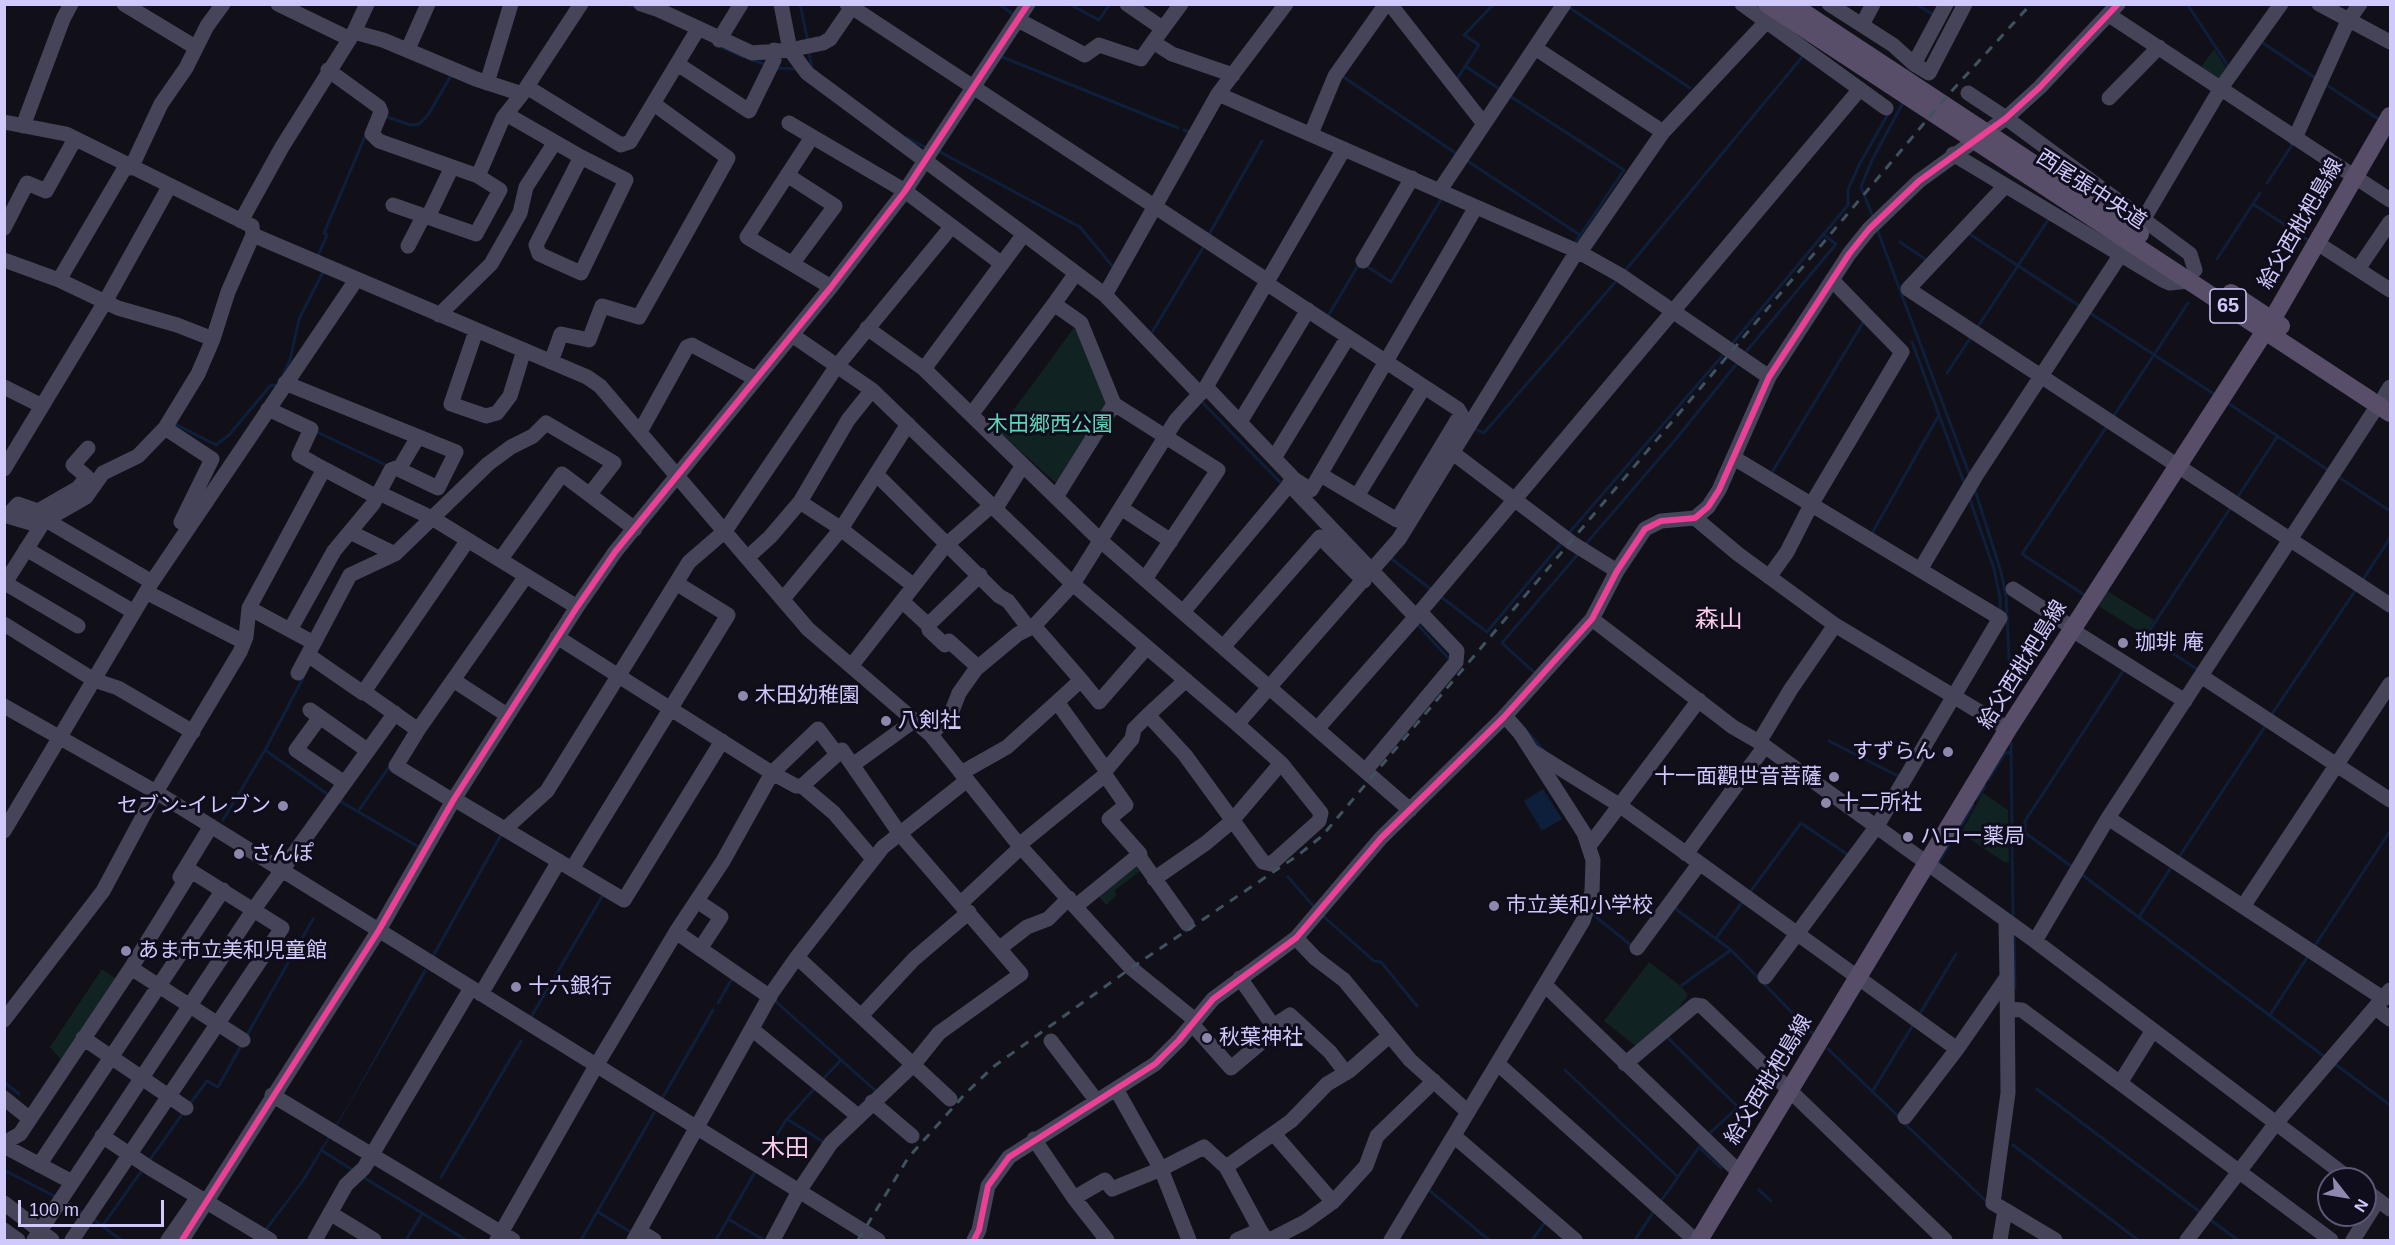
<!DOCTYPE html>
<html>
<head>
<meta charset="utf-8">
<style>
	body { margin:0 }
	#map { position:relative; width:2395px; height:1245px; overflow:hidden; background:#111018; font-family:Helvetica,sans-serif }
	canvas { display:block }
	.frame { position:absolute; inset:0; border:6px solid #d0c9fc; pointer-events:none }
	.north { position:absolute; left:2317px; top:1167px; width:60px; height:60px; box-sizing:border-box; background:#0f0c1c; border:2px solid #5c5876; border-radius:50%; rotate:121deg; font-size:16px; font-weight:700; line-height:24px; text-align:center; color:#d0c9fc }
	.north::after { content:''; display:block; margin:auto; width:21px; height:27px; background:#8d88ac; clip-path:polygon(50% 0,100% 100%,50% 72%,0 100%) }
	.scale { position:absolute; left:18px; top:1200px; width:146px; height:27px; box-sizing:border-box; border:3px solid #d0c9fc; border-top:0; padding-left:8px; font-size:18px; line-height:21px; white-space:nowrap; color:#d0c9fc; -webkit-text-stroke:4px #0f0c1c; paint-order:stroke }
</style>
</head>
<body>
<div id="map">
<canvas width="2395" height="1245"></canvas>
<div class="frame"></div>
<div class="north">N</div>
<div class="scale">100 m</div>
</div>
<script>
const ctx = document.querySelector('canvas').getContext('2d');
ctx.lineJoin = 'round';
function paint(path, color) { ctx.fillStyle = color; ctx.fill(path, 'evenodd'); }
const shape = rows => new Path2D(rows.map(r => 'M' + r).join(''));
function strokePath(path, color, width, dash) { ctx.strokeStyle = color; ctx.lineWidth = width; ctx.lineCap = dash ? 'butt' : 'round'; ctx.setLineDash(dash || []); ctx.stroke(path); }
function write(font, color, halo, rows, align = 'center') {
  ctx.font = font + ' Helvetica,"Noto Sans JP",sans-serif'; ctx.lineWidth = 6; ctx.setLineDash([]); ctx.textBaseline = 'middle'; ctx.strokeStyle = halo; ctx.fillStyle = color; for (const [text, x, y, turn = 0] of rows) {
    ctx.save(); ctx.translate(x, y); ctx.rotate((+turn || 0) * Math.PI / 180); ctx.textAlign = isNaN(turn) ? turn : align; if (halo) ctx.strokeText(text, 0, 0); ctx.fillText(text, 0, 0); ctx.restore();
  }
}
const green = shape([
	[2214,49,2229,72,2220,84,2199,70],
	[1076,325,1109,402,1060,483,1056,483,998,431],
	[2104,589,2154,620,2145,635,2095,604],
	[1983,793,2008,810,2009,862,2004,862,1961,833],
	[1138,859,1144,868,1114,891,1117,895,1106,905,1097,894],
	[1649,962,1682,987,1688,995,1671,1019,1637,1047,1604,1021],
	[102,969,119,981,65,1065,50,1047]
]);
const water = shape([
	[1543,789,1562,819,1542,831,1524,801],
	[424,969,427,971,307,1177,260,1240,256,1240,299,1184,350,1102]
]);
const stream = shape([
	[627,4,636,7],
	[800,4,808,42],
	[999,4,1014,15],
	[1069,4,1099,20,1110,4],
	[1916,4,1934,15],
	[2187,4,2229,67],
	[1567,6,1690,88],
	[2260,41,2317,79],
	[719,46,743,57],
	[809,52,812,69],
	[1000,56,1178,128],
	[752,60,765,64],
	[1465,66,1501,90],
	[775,68,797,69],
	[1342,76,1457,154],
	[1457,79,1479,45,1464,35,1494,4],
	[2325,84,2377,118],
	[1510,96,1624,170,1575,243],
	[385,116,410,125,419,124,428,115,452,74],
	[1184,130,1191,133],
	[907,138,927,148],
	[940,152,1080,227,1114,268],
	[1466,160,1580,235],
	[2267,183,2294,142],
	[2253,204,2308,240],
	[1873,217,1861,187,1872,160,1904,101],
	[1877,229,1970,476],
	[1968,233,2081,307],
	[1208,236,1262,141],
	[1900,242,1928,261],
	[317,258,327,235,324,233,366,134],
	[2217,259,2260,193],
	[1365,265,1391,282,1442,198],
	[1624,272,1803,56],
	[2090,313,2214,394],
	[1328,316,1359,264],
	[1977,328,2048,220],
	[1151,334,1204,246],
	[1912,342,1965,485],
	[1731,345,1848,205,1848,190,1859,165,1888,114],
	[1745,353,1836,244,1823,234],
	[1947,373,1971,337],
	[282,377,290,360,299,319,323,272],
	[1201,401,1281,483],
	[2228,403,2328,470],
	[2113,417,2188,303],
	[173,423,216,445,229,435,270,386,277,385],
	[1475,429,1484,433,1618,279],
	[315,431,388,466],
	[1771,474,1864,321],
	[2337,476,2390,511],
	[1975,490,2001,572,2006,596,2011,701],
	[1969,497,1994,569,2000,597,2000,611],
	[2237,498,2277,437],
	[1568,534,1724,354],
	[1871,535,1939,415],
	[1585,545,1676,439,1738,362],
	[1389,557,1432,590],
	[2362,581,2390,538],
	[2083,594,2022,554,2107,426],
	[1440,596,1487,632,1563,541],
	[1417,624,1450,660],
	[2200,671,2146,636,2231,507],
	[1536,674,1502,643,1578,554],
	[2270,717,2357,588],
	[1527,731,1544,751],
	[1829,741,1900,777],
	[2011,743,2013,919],
	[265,750,330,796],
	[1988,780,2005,753,2011,752],
	[1977,799,1985,786],
	[338,800,417,846],
	[359,810,389,767],
	[223,820,265,750,303,678],
	[1960,828,1973,805],
	[2024,832,2071,866],
	[2025,832,2025,821,2125,668],
	[2179,857,2266,725],
	[1939,862,1956,833],
	[2081,874,2325,1057],
	[1288,877,1316,909],
	[1750,892,1801,823,1848,855],
	[1673,907,1731,950,1813,1034],
	[1591,913,1632,946],
	[1323,916,1374,961,1381,962,1417,1006],
	[2139,917,2172,866],
	[2014,932,2015,988],
	[1717,937,1743,901],
	[2314,947,2390,831],
	[433,956,501,835],
	[1682,985,1731,950],
	[774,1000,877,1092],
	[718,1003,733,977],
	[1919,1015,1956,954],
	[2270,1015,2308,956],
	[531,1017,603,895],
	[247,1035,313,919],
	[1666,1036,1738,1107,1708,1135],
	[1828,1049,1900,1118],
	[2335,1064,2390,1105],
	[1565,1070,1678,1177],
	[822,1080,841,1060],
	[4,1082,19,1094],
	[2037,1089,2200,1212],
	[1872,1092,1913,1025],
	[663,1097,713,1010],
	[189,1105,207,1081,218,1087,242,1044],
	[787,1119,825,1143],
	[1904,1123,1988,1203],
	[2013,1145,2138,1240],
	[321,1150,354,1171],
	[762,1159,786,1120,816,1087],
	[149,1161,183,1113],
	[4,1170,56,1197],
	[363,1177,466,1240],
	[441,1177,521,1041],
	[1429,1190,1489,1240],
	[1759,1190,1771,1201],
	[1661,1201,1699,1147,1721,1168],
	[64,1202,84,1214],
	[598,1212,632,1233],
	[93,1219,121,1240],
	[728,1219,764,1240],
	[2209,1219,2238,1240],
	[103,1225,143,1169],
	[406,1240,422,1214],
	[581,1240,654,1113],
	[716,1240,755,1172],
	[1532,1240,1546,1221],
	[1635,1240,1654,1211]
]);
const minor = shape([
	[124,4,195,47],
	[278,4,348,38],
	[641,4,659,10,752,53,790,50,823,43,830,39,854,4],
	[781,4,790,50,807,73,1024,234],
	[847,4,1268,281],
	[1127,4,1162,28],
	[1390,4,1484,124],
	[1742,4,1886,108],
	[1829,4,1893,45,1914,64,1929,73,1965,4],
	[2319,4,2390,42],
	[2109,15,2390,200],
	[1018,20,1085,55,1099,45,1141,59,1153,42,1172,54,1233,75],
	[1862,25,1873,4],
	[354,32,383,40,476,79,522,94,581,4],
	[719,40,741,4],
	[1153,42,1181,4],
	[1535,48,1663,132],
	[408,49,428,4],
	[1914,64,1946,4],
	[679,65,749,111,774,60,774,50],
	[328,70,379,107,381,112,372,134,379,141,478,176,503,118,522,94],
	[487,83,511,4],
	[527,87,621,145,630,142,698,29],
	[1968,93,2006,118,2190,254,2195,270],
	[1218,94,1577,251,1620,275,1769,377],
	[2109,98,2159,47],
	[506,114,581,157,626,180,581,273,539,254,536,245,581,157],
	[4,122,66,134,252,226,253,235,228,292,213,339,198,374,165,428,212,459,181,522],
	[789,123,905,191,1002,264],
	[23,126,63,19,71,4],
	[1311,134,1335,76,1386,4],
	[812,137,747,237,831,287],
	[2295,138,2348,21,2360,4],
	[1953,154,2163,280,2170,283,2189,281],
	[131,168,161,104,186,68,207,26,223,4],
	[787,175,835,206,792,264],
	[2005,186,1908,289,2390,605],
	[1440,190,1564,4],
	[393,205,476,234,500,190,478,176],
	[428,217,452,167],
	[2143,220,2221,88,2281,4],
	[241,221,282,147,354,32,367,4],
	[4,228,27,183,46,191,75,139],
	[253,235,587,377,600,386,808,629,931,735,1019,845,1131,968,1195,1020],
	[2317,243,2390,290],
	[408,246,423,217],
	[1580,252,1663,132,1767,21],
	[4,260,59,280,118,308,177,325,213,339],
	[1363,261,1412,178],
	[2358,269,2390,222],
	[59,280,126,166],
	[1266,283,1458,409,1461,414,1397,520,1321,475],
	[1105,295,1218,94,1286,4],
	[1054,304,1076,273],
	[439,315,491,264,520,213,526,187,555,142],
	[867,328,924,369,1101,541,1410,810],
	[476,331,451,404,486,416,497,413,510,396,524,350],
	[792,335,872,390,1073,584,1237,724,1281,763,1321,813,1319,821,1271,864,1263,862,1185,755,1148,715,1186,680],
	[551,362,561,334,589,340,602,306,639,317,728,158,654,104],
	[924,369,1024,234,1105,295,1200,394],
	[285,383,456,452,438,488,396,468,391,470,373,504,334,551,290,630],
	[4,387,42,406],
	[1206,387,1294,479,1311,490,1476,207],
	[2385,395,2390,387],
	[268,409,311,429,299,455,324,469],
	[971,415,1054,304,1081,323,1114,404,1218,470,1145,579],
	[1240,422,1308,310],
	[641,430,687,347,692,345,756,379],
	[1445,447,1572,543,1617,571],
	[1274,458,1348,337],
	[1734,458,2000,618,1877,826,1765,977],
	[4,469,105,302,169,187],
	[399,469,418,437],
	[876,474,999,596,1008,601,1028,627],
	[1289,484,1416,617],
	[379,493,432,518,577,607],
	[1357,496,1424,387],
	[1056,497,1114,404],
	[800,502,837,526,914,586],
	[996,508,1023,465],
	[1121,508,1171,541],
	[4,515,41,526,46,520,152,582],
	[8,515,18,504,38,511,78,488,87,477,73,465,88,448],
	[1695,518,1738,554,1835,625,2008,729],
	[46,520,86,497,103,473,138,456,165,428],
	[41,526,5,583,78,626],
	[26,549,134,612],
	[395,554,488,464,511,447,533,436,546,423,614,463,590,494],
	[747,558,770,537,800,502,848,420,872,390],
	[500,560,562,474,635,529],
	[1920,570,1977,474,2121,254],
	[1769,577,1787,552,1811,505,1902,352,1832,280],
	[2013,589,2073,628],
	[146,592,244,642],
	[783,599,841,529,908,424],
	[902,601,928,625,980,575],
	[249,608,314,643,298,673],
	[1183,612,1294,479],
	[1592,619,1733,727,1759,742,2035,941,2350,1179],
	[4,624,94,680,118,688,193,732],
	[928,625,929,630,945,645,949,641,978,667],
	[1034,626,1081,680],
	[2072,630,2185,701],
	[557,637,772,773,818,729,837,754],
	[314,643,350,575,395,554,350,532],
	[1223,647,1320,537,1364,581],
	[308,655,363,693,468,540],
	[852,665,945,546,992,505],
	[2201,676,2390,800],
	[453,680,507,715],
	[364,692,418,730],
	[4,706,156,792,878,1240],
	[310,710,367,750],
	[320,717,296,750,343,782],
	[1237,724,1399,539,1577,251],
	[1317,729,1420,612,1860,89],
	[931,735,952,711,959,693,976,669,1018,634,1034,626,1073,584,1176,420,1206,387,1344,149],
	[1759,742,1791,689,1835,625],
	[1532,751,1619,805,1957,1049,2007,977,2006,921],
	[854,764,915,720],
	[1106,770,1132,739,1134,729,1148,715],
	[1365,771,1456,662,1457,651,1420,612],
	[961,773,1007,747,1057,702],
	[802,786,834,813,873,859],
	[454,799,624,900,722,741],
	[453,801,396,766,418,730,526,576],
	[2108,818,2384,999],
	[505,829,547,791,689,562,725,531,837,366,952,226],
	[4,831,152,582,356,280],
	[1019,845,1105,775,1106,770,1057,702,1081,680,1099,702,1147,647],
	[1589,846,1699,700],
	[1686,854,1765,746],
	[1138,855,1187,924],
	[572,869,728,615,676,583],
	[180,877,211,826],
	[1154,879,1206,843,1231,822,1281,763],
	[697,901,721,917,700,949],
	[961,903,1021,847],
	[2244,905,2390,684],
	[1076,906,1140,854,1109,819,1126,805,1105,775],
	[676,932,770,997],
	[1296,938,1315,958,1344,980,1410,1060,1468,1112],
	[2035,941,2108,818,2378,405],
	[1000,948,1027,927,1048,919,1069,898],
	[1637,948,1699,864],
	[797,957,950,1099],
	[131,968,243,1040],
	[1545,985,1740,1173],
	[481,994,559,861],
	[2376,1008,2390,1019],
	[2008,1009,2022,1010,2331,1240],
	[861,1016,914,959,969,912],
	[4,1020,103,891,156,792,240,652,246,637,249,608,324,469,377,497],
	[1192,1024,1231,1068,1276,1030,1240,978],
	[1273,1026,1290,1015,1330,1052,1346,1073],
	[753,1030,858,1116],
	[83,1038,186,1108],
	[1051,1041,1096,1100],
	[1498,1064,1695,1240],
	[1625,1064,1695,1005,1702,1006,1945,1240],
	[2120,1083,2153,1030],
	[1116,1089,1161,1169,1189,1240],
	[272,1095,513,1240],
	[4,1098,30,1119],
	[872,1102,912,1136],
	[1905,1117,1957,1049],
	[1274,1134,1333,1202],
	[102,1136,150,1168,270,1240],
	[1454,1136,1575,1240],
	[1034,1139,1074,1198,1107,1240],
	[4,1143,20,1134,30,1119,131,968,191,871,282,928,72,1240],
	[4,1146,72,1182],
	[39,1165,223,890],
	[1226,1167,1260,1230],
	[2365,1190,2390,1209],
	[1074,1198,1105,1180,1112,1189,1161,1169,1204,1147,1226,1167,1291,1121,1327,1084,1349,1071,1389,1036],
	[4,1203,52,1240],
	[2005,1210,1993,1203,2008,1093,2007,977],
	[330,1213,374,1240],
	[4,1230,18,1240],
	[639,1231,654,1240],
	[34,1240,254,909,395,713],
	[168,1240,198,1197],
	[182,1240,379,930,454,799,577,607,615,552,831,287,905,191,1028,4],
	[315,1240,346,1185,364,1168,471,988],
	[497,1240,596,1066,676,932,723,861,772,773,796,786,802,786,842,750,900,834,1021,974,939,1033,914,1064,831,1143,799,1191,773,1240],
	[634,1240,771,994,797,957,883,847,966,781],
	[974,1240,979,1230,988,1186,1009,1157,1155,1064,1179,1040,1213,999,1296,938,1381,838,1503,718,1592,619,1617,571,1645,529,1661,521,1695,518,1708,507,1719,490,1769,377,1849,254,1869,229,1919,181,2006,118,2040,87,2118,4],
	[1237,1240,1260,1230,1265,1238],
	[1270,1240,1305,1222,1333,1202,1366,1166,1377,1136,1434,1081],
	[1391,1240,1583,921,1592,892,1593,860,1584,833,1520,733,1505,716],
	[2000,1240,2005,1210,2055,1240],
	[2187,1240,2276,1123,2390,990],
	[2353,1240,2378,1200]
]);
const major = shape([
	[1767,4,2390,413],
	[1791,4,2140,234],
	[2231,293,2281,326],
	[1699,1240,2008,729,2272,320,2390,116]
]);
const rail = shape([
	[858,1240,908,1158,965,1094,993,1067,1131,968,1297,856,1322,836,1948,95,2031,4]
]);
const cycleway = shape([
	[182,1240,379,930,454,799,577,607,615,552,831,287,905,191,1028,4],
	[974,1240,979,1230,988,1186,1009,1157,1155,1064,1179,1040,1213,999,1296,938,1381,838,1503,718,1592,619,1617,571,1645,529,1661,521,1695,518,1708,507,1719,490,1769,377,1849,254,1869,229,1919,181,2006,118,2040,87,2118,4]
]);
const markers = [
	[2123,643,6,"#8d88ac"],
	[743,696,6,"#8d88ac"],
	[886,721,6,"#8d88ac"],
	[1948,752,6,"#8d88ac"],
	[1834,777,6,"#8d88ac"],
	[1826,803,6,"#8d88ac"],
	[283,806,6,"#8d88ac"],
	[1908,837,6,"#8d88ac"],
	[239,854,6,"#8d88ac"],
	[1494,906,6,"#8d88ac"],
	[126,951,6,"#8d88ac"],
	[516,987,6,"#8d88ac"],
	[1207,1038,6,"#8d88ac"]
];
const shields = [
	[2228,306,36]
];
const shieldNames = [
	["65",2228,306]
];
const streetNames = [
	["西尾張中央道",2091,190,33],
	["給父西枇杷島線",2301,224,-60],
	["給父西枇杷島線",2023,665,-58],
	["給父西枇杷島線",1769,1080,-59]
];
const parkNames = [
	["木田郷西公園",1050,425]
];
const poiNames = [
	["珈琲 庵",2135,643],
	["木田幼稚園",755,696],
	["八剣社",898,721],
	["すずらん",1936,752,"right"],
	["十一面觀世音菩薩",1822,777,"right"],
	["十二所社",1838,803],
	["セブン-イレブン",271,806,"right"],
	["ハロー薬局",1920,837],
	["さんぽ",251,854],
	["市立美和小学校",1506,906],
	["あま市立美和児童館",138,951],
	["十六銀行",528,987],
	["秋葉神社",1219,1038]
];
const quarterNames = [
	["森山",1719,620],
	["木田",785,1149]
];
paint(green, '#102222');
paint(water, '#0e1f3b');
strokePath(stream, '#0e1f3b', 3);
strokePath(minor, '#464459', 15);
strokePath(major, '#594e6a', 18);
strokePath(rail, '#3f5260', 3, [9, 8]);
strokePath(cycleway, '#ea4096', 6);
for (const [x, y, r, color] of markers) { const dot = new Path2D(); dot.arc(x, y, r, 0, 2 * Math.PI); ctx.fillStyle = color; ctx.fill(dot); strokePath(dot, '#0f0c1c', 2); }
for (const [x, y, w] of shields) { const box = new Path2D(); box.roundRect(x - w / 2, y - 17, w, 34, 4.5); ctx.fillStyle = '#0f0c1c'; ctx.fill(box); strokePath(box, '#d0c9fc', 1.5); }
write('bold 20px', '#d0c9fc', null, shieldNames);
write('21px', '#d0c9fc', '#0f0c1c', streetNames);
write('21px', '#5bd7b9', '#0f0c1c', parkNames);
write('21px', '#d0c9fc', '#0f0c1c', poiNames, 'left');
write('24px', '#fccbea', '#0f0c1c', quarterNames);
</script>
</body>
</html>
